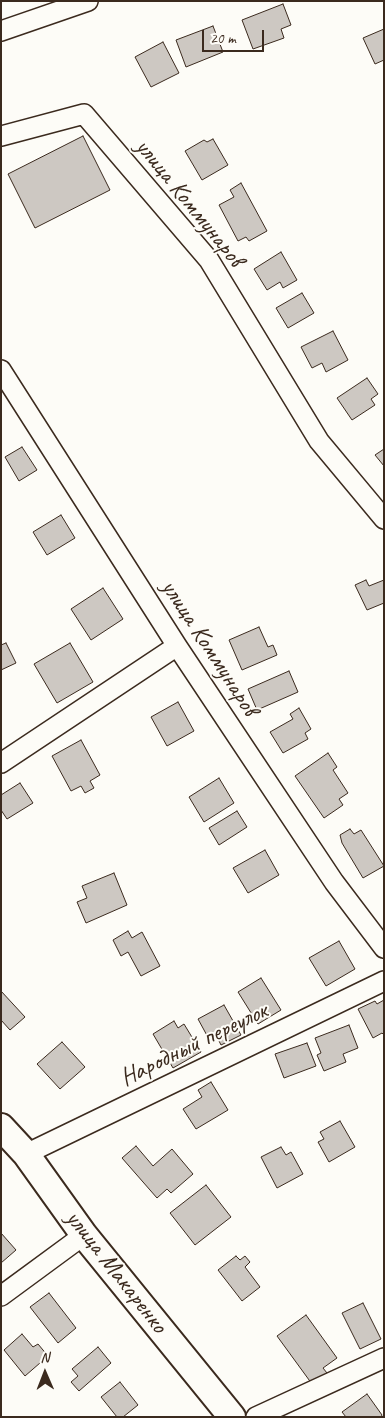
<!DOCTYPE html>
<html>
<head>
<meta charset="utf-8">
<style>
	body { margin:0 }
	#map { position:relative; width:385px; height:1418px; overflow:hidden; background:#fdfcf7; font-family:Caveat,sans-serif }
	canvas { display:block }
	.frame { position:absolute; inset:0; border:2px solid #3b2a1e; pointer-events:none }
	.north { position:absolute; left:20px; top:1348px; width:50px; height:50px; -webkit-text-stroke:4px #fdfcf7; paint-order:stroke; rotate:359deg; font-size:14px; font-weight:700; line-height:20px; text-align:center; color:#3b2a1e }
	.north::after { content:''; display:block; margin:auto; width:18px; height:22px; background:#3b2a1e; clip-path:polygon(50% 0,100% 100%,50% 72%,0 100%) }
	.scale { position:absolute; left:202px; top:30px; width:62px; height:22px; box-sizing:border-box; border:2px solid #3b2a1e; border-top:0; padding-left:6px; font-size:15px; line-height:18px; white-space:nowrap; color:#3b2a1e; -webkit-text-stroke:4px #fdfcf7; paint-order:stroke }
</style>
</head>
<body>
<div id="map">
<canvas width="385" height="1418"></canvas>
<div class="frame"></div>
<div class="north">N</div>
<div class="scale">20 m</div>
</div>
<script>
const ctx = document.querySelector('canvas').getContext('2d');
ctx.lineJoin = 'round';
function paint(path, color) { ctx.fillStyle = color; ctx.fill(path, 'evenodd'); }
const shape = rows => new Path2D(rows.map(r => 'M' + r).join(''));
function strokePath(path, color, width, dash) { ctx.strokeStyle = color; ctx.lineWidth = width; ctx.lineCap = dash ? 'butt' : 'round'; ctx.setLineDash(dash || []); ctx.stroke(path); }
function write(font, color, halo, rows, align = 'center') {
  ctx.font = font + ' Caveat,sans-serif'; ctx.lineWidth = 4; ctx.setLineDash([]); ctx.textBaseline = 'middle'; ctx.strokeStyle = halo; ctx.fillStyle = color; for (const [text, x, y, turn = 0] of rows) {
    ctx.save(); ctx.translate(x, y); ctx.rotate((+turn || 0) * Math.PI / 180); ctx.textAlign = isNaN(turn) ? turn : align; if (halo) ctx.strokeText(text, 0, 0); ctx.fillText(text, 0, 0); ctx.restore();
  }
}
const building = shape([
	[283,4,291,25,281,29,284,38,253,49,242,20,283,4],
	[213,26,223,52,186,67,176,40,213,26],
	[384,29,384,60,375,64,363,38,384,29],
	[163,42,179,73,151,87,135,57,163,42],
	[83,136,110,190,35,228,8,174,83,136],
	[213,139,228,165,202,180,185,151,204,140,207,142,213,139],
	[241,183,267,231,249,241,246,237,238,241,219,205,234,197,230,190,241,183],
	[281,252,297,280,283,288,280,282,267,290,254,269,281,252],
	[302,293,314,313,288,328,276,308,302,293],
	[333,331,348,360,326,372,322,363,312,368,301,347,333,331],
	[367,378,378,394,371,399,375,405,352,420,337,398,367,378],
	[22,447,37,470,19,481,5,457,22,447],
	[384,449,384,466,375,455,384,449],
	[61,515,75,538,47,555,33,532,61,515],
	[366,580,369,586,384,580,384,603,367,610,355,585,366,580],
	[103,588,123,619,91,640,71,609,103,588],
	[259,627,268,647,273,645,277,655,242,670,229,640,259,627],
	[6,643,16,663,1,670,1,645,6,643],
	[70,643,93,682,57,703,34,664,70,643],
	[289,671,298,692,257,710,248,689,289,671],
	[178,702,194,731,167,746,151,717,178,702],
	[299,708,311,729,305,733,308,739,283,753,270,732,293,719,290,714,299,708],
	[81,740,100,775,90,781,94,788,85,793,81,786,71,791,52,756,81,740],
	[328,753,337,767,333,770,348,793,339,799,343,805,324,818,295,776,328,753],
	[219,778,234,803,204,822,189,797,219,778],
	[20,783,33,803,7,819,1,810,1,795,20,783],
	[237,811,247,827,219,845,209,828,237,811],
	[350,829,354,834,361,830,384,866,363,878,342,843,340,835,350,829],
	[265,850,279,875,248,893,233,868,265,850],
	[114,873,127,905,86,923,77,902,87,898,82,886,114,873],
	[128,931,132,938,142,932,160,966,141,976,128,952,121,956,113,940,128,931],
	[339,941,355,969,326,986,309,958,339,941],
	[261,978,281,1010,258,1024,238,992,261,978],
	[1,991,25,1017,10,1030,1,1020,1,991],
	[384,1000,384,1035,382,1033,373,1038,358,1009,375,1001,377,1004,384,1000],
	[224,1005,241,1035,221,1045,217,1037,210,1041,198,1019,224,1005],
	[174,1021,178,1028,184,1024,201,1052,173,1068,153,1034,174,1021],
	[349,1025,358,1048,343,1054,346,1062,324,1071,317,1055,321,1053,315,1038,349,1025],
	[62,1042,85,1067,60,1089,37,1064,62,1042],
	[307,1043,316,1066,284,1078,275,1054,307,1043],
	[211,1082,228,1110,196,1129,183,1109,202,1097,198,1090,211,1082],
	[340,1121,355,1147,329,1162,318,1142,324,1139,320,1132,340,1121],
	[136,1146,153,1166,172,1149,193,1174,171,1193,167,1189,157,1198,122,1158,136,1146],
	[281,1147,286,1155,291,1152,303,1174,277,1188,261,1157,281,1147],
	[206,1185,231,1217,195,1245,170,1213,206,1185],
	[1,1233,16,1250,1,1263,1,1233],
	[236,1256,240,1260,245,1256,250,1262,245,1267,260,1287,242,1301,218,1270,236,1256],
	[49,1293,76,1328,58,1343,30,1307,49,1293],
	[363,1303,381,1339,360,1349,342,1313,363,1303],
	[306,1315,337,1358,323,1368,327,1373,312,1384,277,1336,306,1315],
	[22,1334,33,1347,38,1344,48,1356,25,1376,4,1350,22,1334],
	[98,1347,111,1363,79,1391,71,1382,78,1376,72,1369,98,1347],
	[120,1382,138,1405,123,1417,117,1417,101,1397,120,1382],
	[367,1394,382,1415,381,1417,346,1417,342,1412,367,1394]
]);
const street = shape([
	[1,31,88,1],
	[1,136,84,114,209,260,319,441,384,519],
	[1,370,177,646,334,882,384,948],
	[1,763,177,646],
	[26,1154,384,981],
	[1,1296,84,1235],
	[256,1417,384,1358]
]);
const secondary = shape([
	[1,1127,26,1154,84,1235,232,1417]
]);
const streetNames = [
	["улица Коммунаров",189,203,51],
	["улица Коммунаров",209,648,57],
	["Народный переулок",194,1045,-26],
	["улица Макаренко",116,1272,52]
];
paint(building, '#cdc8c2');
strokePath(building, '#3b2a1e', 1);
strokePath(street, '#3b2a1e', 22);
strokePath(secondary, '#3b2a1e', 30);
strokePath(street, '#fdfcf7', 19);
strokePath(secondary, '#fdfcf7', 26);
write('25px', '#3b2a1e', '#fdfcf7', streetNames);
</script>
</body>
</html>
